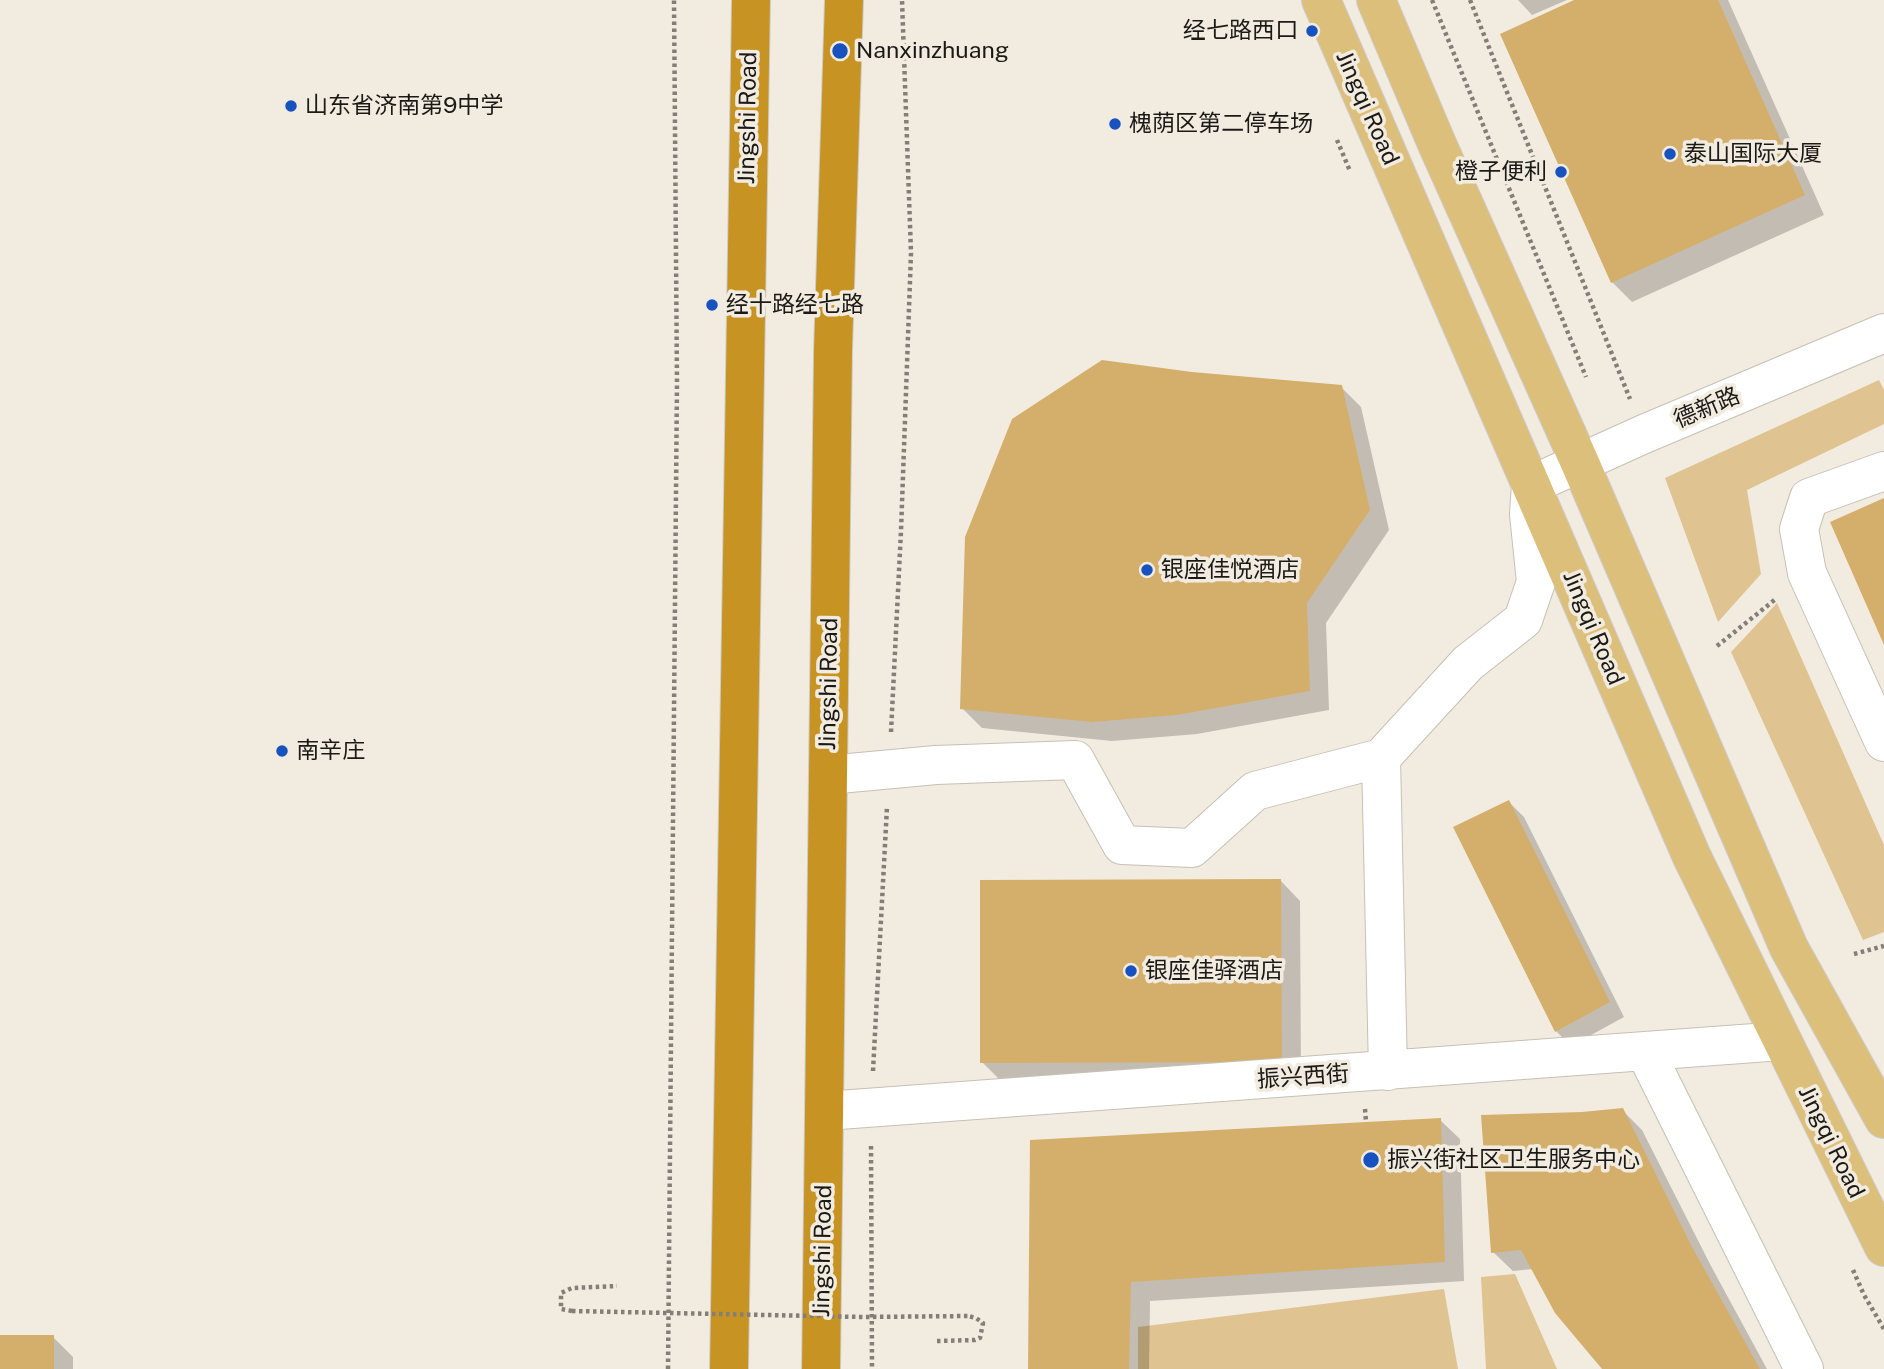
<!DOCTYPE html>
<html>
<head>
<meta charset="utf-8">
<style>
	body { margin:0 }
	canvas { display:block; background:#f2ebe0 }
</style>
</head>
<body>
<canvas width="1884" height="1369"></canvas>
<script>
const ctx = document.querySelector('canvas').getContext('2d');
ctx.lineJoin = 'round';
function paint(path, color) { ctx.fillStyle = color; ctx.fill(path, 'evenodd'); }
const shape = rows => new Path2D(rows.map(r => 'M' + r).join(''));
function strokePath(path, color, width, dash) { ctx.strokeStyle = color; ctx.lineWidth = width; ctx.lineCap = dash ? 'butt' : 'round'; ctx.setLineDash(dash || []); ctx.stroke(path); }
function write(font, color, halo, rows, align = 'center') {
  ctx.font = font + ' "Public Sans","Noto Sans SC",sans-serif'; ctx.lineWidth = 7; ctx.setLineDash([]); ctx.textBaseline = 'middle'; ctx.strokeStyle = halo; ctx.fillStyle = color; for (const [text, x, y, turn = 0] of rows) {
    ctx.save(); ctx.translate(x, y); ctx.rotate((+turn || 0) * Math.PI / 180); ctx.textAlign = isNaN(turn) ? turn : align; if (halo) ctx.strokeText(text, 0, 0); ctx.fillText(text, 0, 0); ctx.restore();
  }
}
const green = shape([
	[1879,380,1884,390,1884,424,1747,490,1761,574,1718,622,1665,478],
	[1777,603,1884,845,1884,932,1863,940,1731,652],
	[1515,1274,1557,1369,1486,1369,1481,1277],
	[1444,1289,1458,1369,1138,1369,1138,1327]
]);
const shadow = shape([
	[1518,0,1567,0,1532,15],
	[1578,0,1728,0,1824,215,1632,302,1612,282],
	[1192,373,1341,387,1361,407,1389,530,1326,623,1329,710,1197,734,1112,741,982,728,962,708],
	[1509,802,1524,817,1624,1017,1571,1046,1556,1031],
	[1281,881,1300,901,1301,1081,1002,1082,982,1062],
	[1622,1110,1642,1130,1711,1266,1767,1369,1605,1369,1533,1269,1513,1271,1493,1252],
	[1440,1120,1460,1139,1464,1281,1150,1301,1149,1369,1029,1369,1032,1142],
	[0,1337,53,1337,73,1357,73,1369,0,1369]
]);
const building = shape([
	[1574,0,1718,0,1805,195,1611,283,1500,34],
	[1102,360,1192,372,1342,385,1370,510,1307,603,1310,691,1177,715,1092,722,960,709,965,537,1012,419],
	[1884,498,1884,645,1830,522],
	[1509,800,1610,1002,1555,1032,1453,827],
	[1281,879,1282,1062,980,1063,980,880],
	[1623,1108,1691,1245,1760,1369,1602,1369,1555,1313,1521,1250,1491,1253,1481,1115,1582,1112],
	[1441,1118,1445,1262,1131,1282,1129,1369,1028,1369,1030,1140],
	[0,1335,54,1335,54,1369,0,1369]
]);
const path = shape([
	[1432,0,1586,377],
	[1470,0,1630,399],
	[1337,140,1350,171],
	[1717,646,1777,598],
	[891,732,901,531,911,253,902,0],
	[1854,954,1884,946],
	[873,1071,887,807],
	[1365,1109,1366,1122],
	[871,1146,872,1369],
	[1853,1270,1864,1295,1884,1329],
	[572,1311,561,1309,561,1293,572,1288,617,1286],
	[937,1341,975,1340,980,1338,983,1323,976,1318,968,1316],
	[668,1369,677,383,674,0]
]);
const minor = shape([
	[1884,471,1809,498,1799,529,1807,573,1884,742],
	[1381,758,1388,1071],
	[828,775,936,765,1075,760,1122,845,1192,848,1255,791,1381,758,1468,663,1523,620,1536,582,1529,514,1531,485,1644,434,1884,333],
	[1646,1053,1804,1369],
	[825,1111,1782,1041]
]);
const major = shape([
	[1321,0,1692,857,1884,1247],
	[1376,0,1437,144,1580,463,1789,948,1884,1119]
]);
const highway = shape([
	[729,1369,751,0],
	[821,1369,833,351,844,0]
]);
const pathBridge = shape([
	[572,1311,863,1317,968,1316]
]);
const markers = [
	[1312,31,7,"#1752be"],
	[840,51,9,"#1752be"],
	[291,106,7,"#1752be"],
	[1115,124,7,"#1752be"],
	[1670,154,7,"#1752be"],
	[1561,172,7,"#1752be"],
	[712,305,7,"#1752be"],
	[1147,570,7,"#1752be"],
	[282,751,7,"#1752be"],
	[1131,971,7,"#1752be"],
	[1371,1160,9,"#1752be"]
];
const poiNames = [
	["经七路西口",1298,31,"right"],
	["Nanxinzhuang",856,51],
	["山东省济南第9中学",305,106],
	["槐荫区第二停车场",1129,124],
	["泰山国际大厦",1684,154],
	["橙子便利",1547,172,"right"],
	["经十路经七路",726,305],
	["银座佳悦酒店",1161,570],
	["南辛庄",296,751],
	["银座佳驿酒店",1145,971],
	["振兴街社区卫生服务中心",1387,1160]
];
const streetNames = [
	["Jingqi Road",1367,108,66],
	["Jingshi Road",748,118,-89],
	["德新路",1707,408,-23],
	["Jingqi Road",1593,628,67],
	["Jingshi Road",829,684,-89],
	["振兴西街",1303,1077,-4],
	["Jingqi Road",1831,1142,64],
	["Jingshi Road",823,1251,-89]
];
paint(green, '#dfc391');
paint(shadow, '#0003');
paint(building, '#d4af6b');
strokePath(minor, '#c6c0b5', 40);
strokePath(major, '#cdcccc', 40);
strokePath(highway, '#cdcccc', 40);
strokePath(path, '#837f77', 4.5, [3.5, 3.5]);
strokePath(minor, '#fff', 38);
strokePath(major, '#ddbf7c', 38);
strokePath(highway, '#c79424', 38);
strokePath(pathBridge, '#837f77', 4.5, [3.5, 3.5]);
for (const [x, y, r, color] of markers) { const dot = new Path2D(); dot.arc(x, y, r, 0, 2 * Math.PI); ctx.fillStyle = color; ctx.fill(dot); strokePath(dot, '#f2ebe0', 2.5); }
write('23px', '#1b1915', '#f2ebe0', poiNames, 'left');
write('23px', '#1b1915', '#f2ebe0', streetNames);
</script>
</body>
</html>
